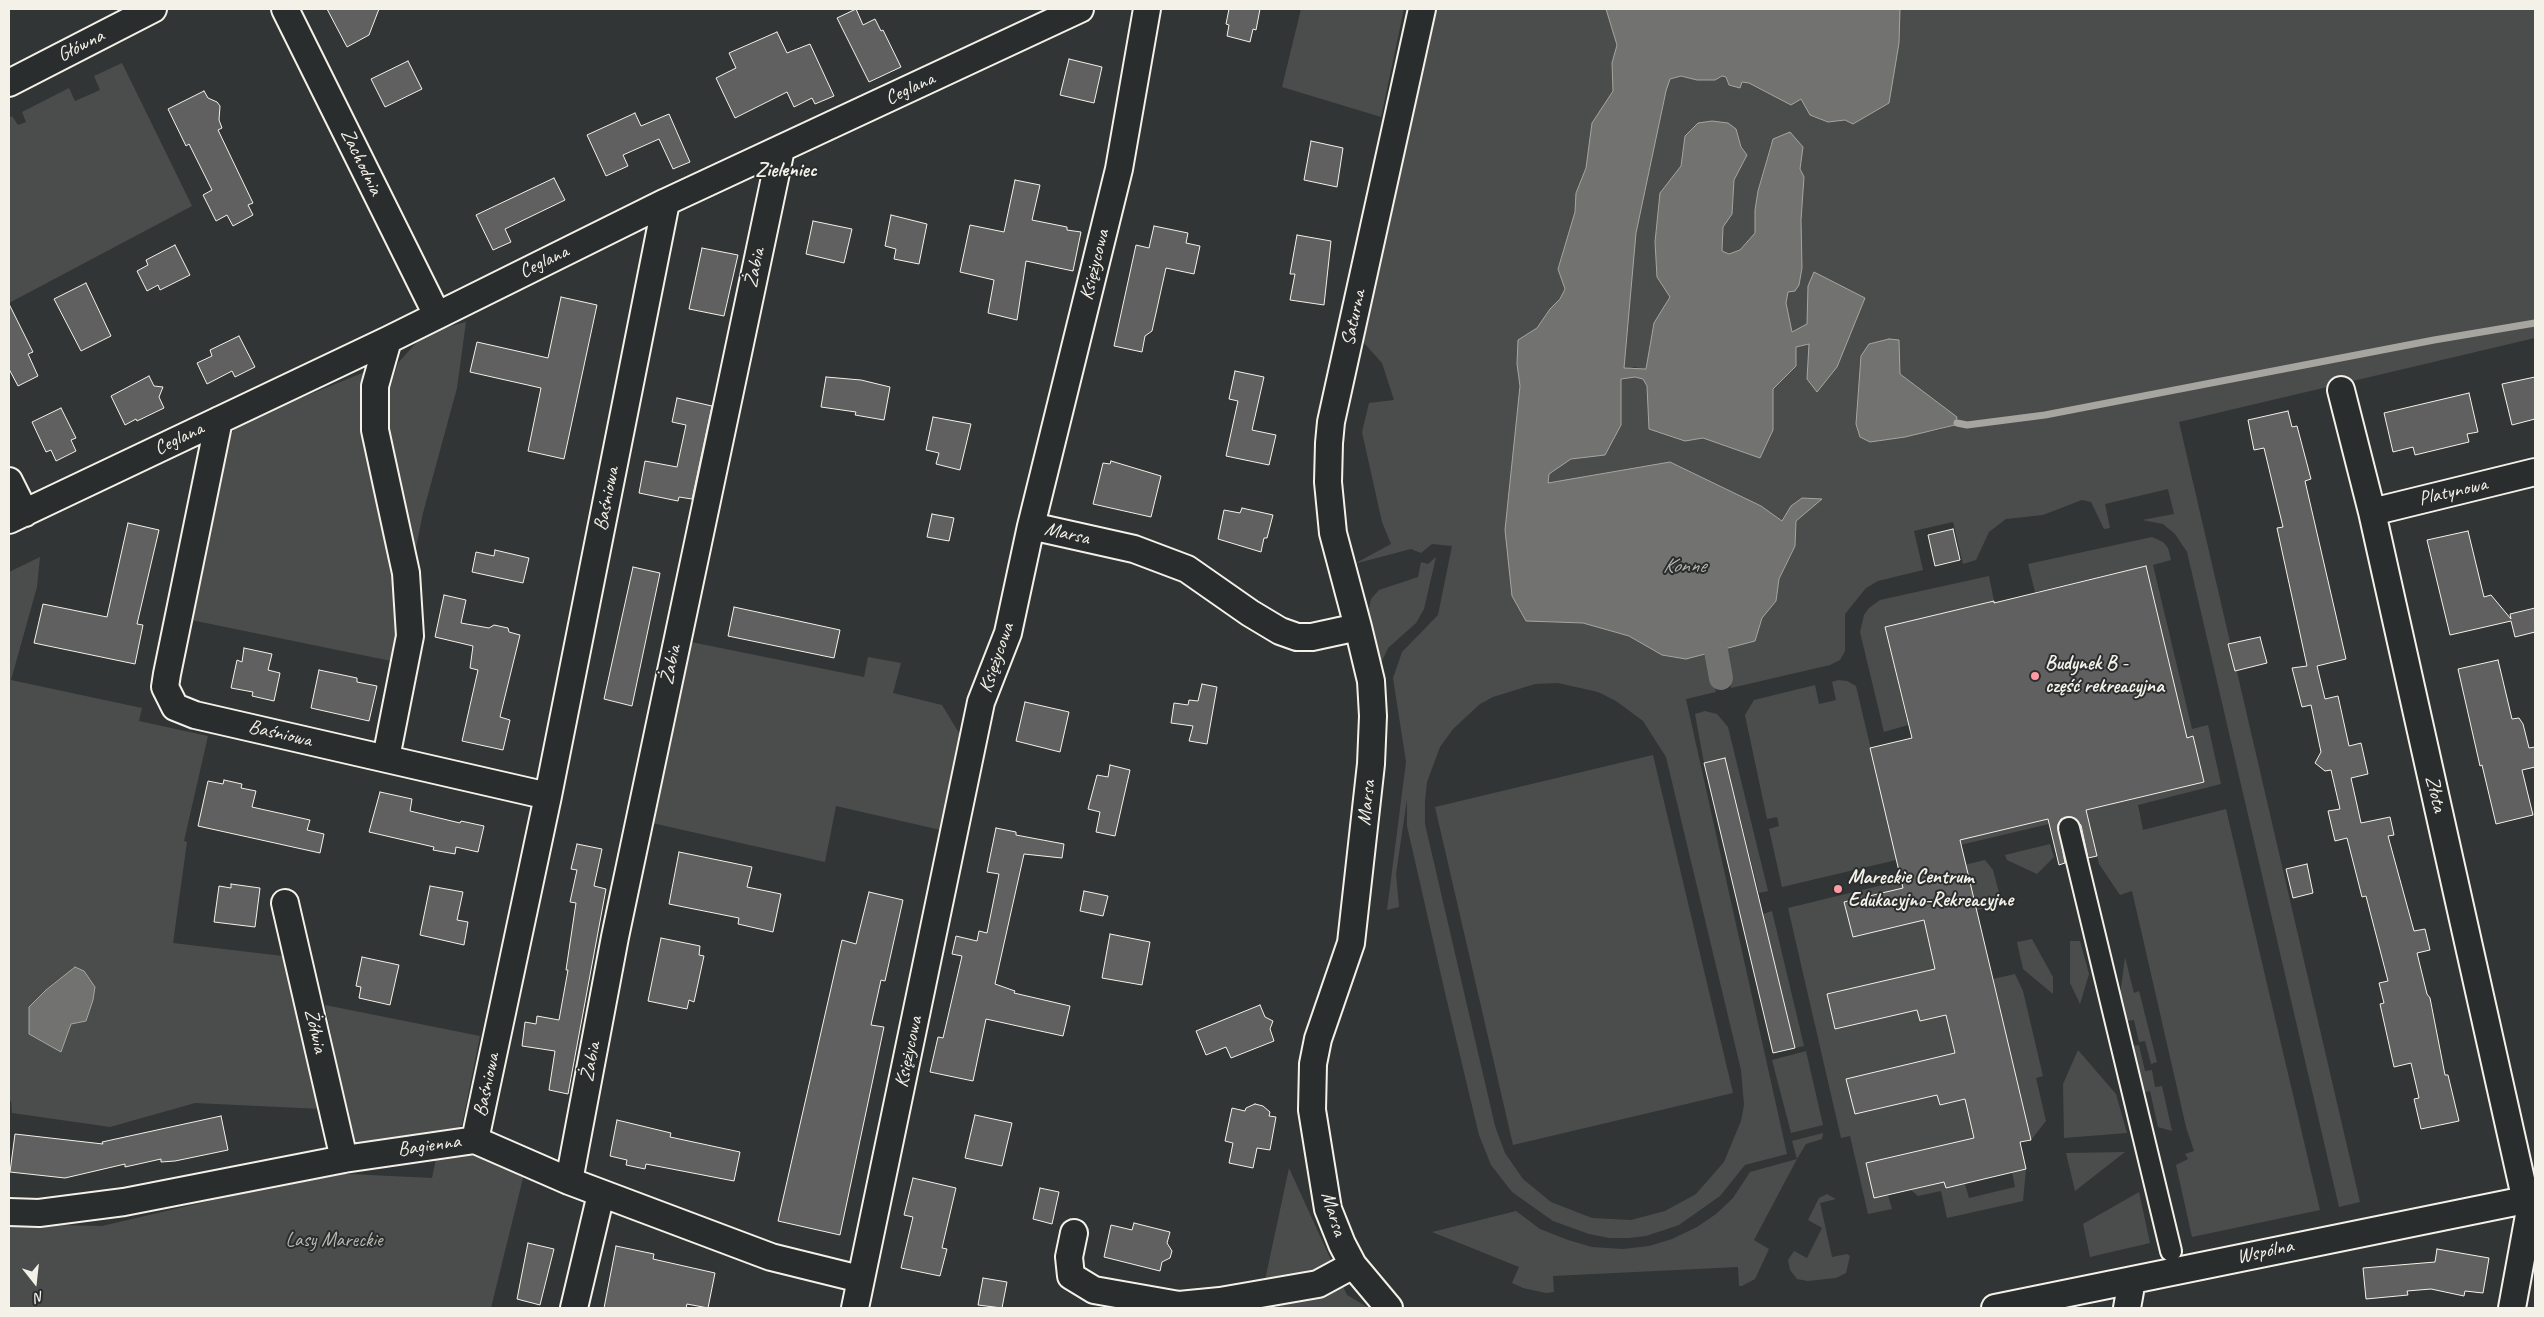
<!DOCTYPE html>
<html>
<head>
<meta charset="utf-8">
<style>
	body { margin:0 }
	#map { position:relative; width:2544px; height:1317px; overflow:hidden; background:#323535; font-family:Caveat,sans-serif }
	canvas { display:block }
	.frame { position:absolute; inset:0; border:10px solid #f4f1e8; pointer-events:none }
	.north { position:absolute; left:10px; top:1257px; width:50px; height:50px; -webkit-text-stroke:4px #2a2d2e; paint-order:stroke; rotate:164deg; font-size:14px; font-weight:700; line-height:20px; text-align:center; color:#f4f1e8 }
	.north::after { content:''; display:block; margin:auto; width:18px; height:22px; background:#f4f1e8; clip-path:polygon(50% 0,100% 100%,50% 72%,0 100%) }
</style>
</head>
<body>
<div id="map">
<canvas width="2544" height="1317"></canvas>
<div class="frame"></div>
<div class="north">N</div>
</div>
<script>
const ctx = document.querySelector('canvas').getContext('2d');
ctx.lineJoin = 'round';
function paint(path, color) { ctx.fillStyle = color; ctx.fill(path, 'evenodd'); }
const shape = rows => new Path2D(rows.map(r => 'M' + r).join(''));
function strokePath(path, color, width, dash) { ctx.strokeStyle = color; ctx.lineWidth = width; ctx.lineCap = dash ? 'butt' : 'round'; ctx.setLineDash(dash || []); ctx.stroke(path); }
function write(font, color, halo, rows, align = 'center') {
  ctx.font = font + ' Caveat,sans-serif'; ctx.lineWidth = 4; ctx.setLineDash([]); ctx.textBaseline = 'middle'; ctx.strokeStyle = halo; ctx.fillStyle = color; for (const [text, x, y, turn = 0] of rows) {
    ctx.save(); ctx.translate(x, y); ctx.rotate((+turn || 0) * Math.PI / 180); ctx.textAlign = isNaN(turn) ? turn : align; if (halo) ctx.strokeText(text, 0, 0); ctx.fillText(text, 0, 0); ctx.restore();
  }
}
const green = shape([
	[1301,9,1404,9,1381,117,1282,87],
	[1432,9,1606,9,1617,45,1612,63,1613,91,1592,123,1586,168,1576,193,1575,212,1558,268,1565,288,1560,299,1550,309,1537,328,1518,341,1517,364,1520,386,1516,421,1621,425,1621,379,1635,377,1643,379,1647,386,1773,389,1788,374,1778,296,1799,285,1802,268,1771,143,1758,191,1755,210,1755,233,1740,250,1729,254,1722,251,1723,226,1732,214,1734,180,1747,155,1741,147,1736,129,1685,136,1681,166,1660,193,1655,242,1657,277,1670,297,1654,323,1646,369,1634,367,1620,372,1625,276,1668,64,1772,73,1828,122,1845,120,1853,124,1889,103,1894,9,2535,9,2535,338,2179,422,2360,1202,2339,1207,2187,552,2175,534,2163,524,2142,520,2174,514,2168,489,2105,504,2110,528,2104,529,2091,502,2082,500,2043,515,2006,519,1989,532,1976,560,1963,564,1953,522,1914,531,1923,570,1878,581,1866,588,1845,614,1845,651,1840,660,1830,665,1731,688,1729,679,1714,682,1716,692,1686,699,1787,1154,1745,1165,1720,1196,1679,1225,1646,1236,1629,1238,1609,1238,1589,1234,1553,1221,1512,1192,1491,1165,1479,1135,1446,997,1407,826,1407,799,1396,874,1399,907,1387,910,1406,762,1393,678,1402,652,1438,615,1452,546,1432,544,1421,553,1411,549,1354,564,1391,544,1382,522,1362,432,1369,403,1394,400,1382,363,1363,342],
	[1899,340,1900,374,1957,417,1955,425,1939,430,1870,442,1856,424,1861,356],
	[1670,462,1761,506,1782,521,1791,506,1802,498,1821,500,1796,521,1795,546,1779,580,1776,601,1762,618,1755,641,1686,659,1662,655,1629,636,1583,623,1545,622],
	[1558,683,1598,692,1616,701,1643,721,1666,757,1741,1070,1744,1105,1741,1121,1724,1162,1696,1194,1665,1211,1631,1220,1592,1218,1551,1202,1523,1179,1505,1153,1495,1126,1425,824,1425,801,1427,782,1440,747,1453,729,1480,704,1493,697,1535,684],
	[122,63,192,206,9,303,9,118,12,116,18,125,26,122,22,112,69,88,75,101,100,90,94,76],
	[466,322,457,388,423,513,413,563,382,397,391,385,398,363,425,333],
	[367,371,361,416,403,609,396,662,191,620,221,453,237,424],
	[2152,537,2163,542,2168,548,2171,560,2153,565,2192,729,2208,725,2221,784,2138,805,2143,830,2226,809,2320,1210,2192,1237,2176,1165,2188,1159,2185,1154,2194,1151,2186,1127,2132,891,2120,895,2099,864,2086,810,2204,782,2193,737,2187,738,2146,566,2035,592,2028,564],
	[40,557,37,587,11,680,142,708,139,721,208,736,184,841,187,842,173,943,291,957,321,1109,195,1103,110,1127,12,1113,11,1101,9,1101,9,572],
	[75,967,86,1021,71,1024,30,1007,46,990],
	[1436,557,1424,609,1416,623,1388,648,1381,663,1368,613,1371,599,1379,590,1418,577,1421,562,1428,564],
	[1989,576,1994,601,1885,627,1908,725,1884,732,1860,632,1864,615,1869,608,1880,600],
	[691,642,864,677,868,657,901,663,893,693,942,705,962,738,945,831,836,806,825,862,652,823],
	[1838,680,1847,681,1856,686,1896,855,2048,819,2049,824,1782,887,1769,829,1779,826,1777,817,1767,819,1745,715,1754,700,1815,685,1819,704,1836,700,1832,682],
	[1705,711,1717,714,1728,727,1768,891,1759,893,1725,758,1704,763,1695,714],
	[1653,755,1733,1093,1513,1145,1435,807],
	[2050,844,2054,857,2037,874,2007,860,2005,855],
	[1985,860,1993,870,2002,904,1977,910,1968,873,1845,902,1853,937,1924,920,1935,969,1827,994,1835,1029,1917,1010,1946,1015,1955,1053,1847,1079,1855,1114,1937,1095,1940,1105,1965,1099,1974,1138,1866,1163,1874,1198,1888,1195,1892,1209,1868,1214,1850,1136,1841,1138,1788,908],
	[1772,911,1804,1046,1795,1048,1763,914],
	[2032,939,2053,977,2053,994,2023,969,2017,942],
	[2070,941,2080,941,2089,974,2080,1004,2070,983],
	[2125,957,2134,993,2139,991,2157,1062,2151,1064,2145,1041,2139,1042,2134,1020,2127,1021,2120,996],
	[2015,974,2023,991,2043,1076,2036,1078,2046,1121,2031,1140,1993,979],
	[325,1005,480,1036,462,1125,450,1134,367,1147,352,1142],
	[2139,1045,2145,1071,2152,1070,2155,1087,2162,1086,2172,1131,2158,1127,2150,1091,2142,1093,2132,1046],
	[2078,1050,2116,1094,2127,1133,2064,1138,2063,1084],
	[1806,1051,1823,1125,1791,1133,1772,1060],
	[1823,1133,1822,1139,1806,1144,1797,1159,1754,1240,1769,1249,1755,1279,1742,1286,1739,1286,1738,1267,1553,1276,1554,1292,1546,1293,1523,1288,1512,1283,1519,1267,1432,1232,1516,1211,1540,1229,1568,1240,1592,1247,1623,1249,1649,1246,1672,1239,1697,1227,1716,1214,1733,1198,1750,1172,1797,1159,1792,1141],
	[2125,1152,2075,1191,2066,1153],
	[468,1154,524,1174,491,1308,9,1308,9,1224,102,1226,329,1173,432,1178,436,1158],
	[1289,1168,1347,1295,1369,1308,1259,1308],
	[2026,1169,2023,1201,1947,1218,1941,1191,1918,1196,1911,1190,1944,1182,1946,1188,1965,1184,1969,1198,2015,1187,2012,1172],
	[2139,1192,2150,1243,2090,1257,2083,1224],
	[1827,1194,1836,1199,1820,1203,1832,1257,1847,1254,1850,1256,1846,1273,1836,1278,1808,1281,1797,1279,1790,1270,1788,1260,1794,1251,1807,1258,1822,1228,1808,1220,1819,1198]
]);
const water = shape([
	[1606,9,1900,9,1899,43,1889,103,1853,124,1845,120,1828,122,1810,115,1801,99,1791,105,1749,83,1742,82,1740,88,1729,85,1726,77,1722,76,1715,80,1697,80,1681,76,1670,79,1666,91,1636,233,1624,368,1646,369,1654,323,1670,297,1657,277,1655,242,1660,193,1681,166,1685,136,1698,123,1712,121,1728,123,1736,129,1741,147,1747,155,1734,180,1732,214,1723,227,1722,251,1729,254,1740,250,1755,233,1755,210,1758,191,1773,139,1790,132,1803,147,1800,169,1804,177,1801,220,1802,268,1799,285,1795,291,1788,292,1786,303,1792,332,1807,324,1808,286,1814,272,1865,298,1837,367,1817,392,1807,379,1809,344,1796,347,1796,366,1773,389,1773,430,1760,458,1703,438,1685,441,1649,429,1647,386,1643,379,1635,377,1621,379,1621,425,1605,455,1571,459,1549,474,1548,483,1670,462,1761,506,1782,521,1791,506,1802,498,1822,499,1796,521,1795,546,1779,579,1776,601,1762,618,1755,641,1686,659,1662,655,1629,636,1583,623,1526,621,1512,596,1505,530,1520,386,1517,364,1518,340,1537,328,1550,309,1560,299,1565,289,1558,269,1575,212,1576,193,1586,168,1592,123,1613,91,1612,63,1617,45,1606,9],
	[1889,339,1899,340,1900,374,1957,417,1955,425,1905,437,1870,442,1860,437,1856,424,1861,356,1869,344,1889,339],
	[75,967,84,971,95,987,93,1000,86,1021,71,1024,61,1052,29,1034,29,1007,46,990,75,967]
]);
const stream = shape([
	[1957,423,1967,425,2045,415,2434,340,2535,323]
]);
const canal = shape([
	[1716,651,1721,678]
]);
const building = shape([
	[327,9,379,9,369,35,347,47,327,9],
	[856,9,863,25,875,19,881,31,883,30,901,67,869,82,837,18,856,9],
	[1229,9,1260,9,1256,30,1253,29,1250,42,1227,36,1229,25,1226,24,1229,9],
	[777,32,787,53,810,44,834,96,815,104,812,98,794,107,787,92,735,118,716,78,736,68,729,53,777,32],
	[1069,59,1102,67,1094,103,1060,95,1069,59],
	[408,61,422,89,385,107,371,79,408,61],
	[204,91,208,98,217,102,220,106,219,120,222,128,218,130,253,203,248,205,253,215,233,226,227,215,216,221,203,195,212,190,189,144,186,146,168,109,204,91],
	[635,113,641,126,669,114,690,162,673,169,659,139,623,155,628,166,606,176,587,135,635,113],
	[1311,141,1343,148,1337,187,1304,180,1311,141],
	[554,178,565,200,505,229,511,242,493,250,476,215,554,178],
	[1015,180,1040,185,1032,220,1067,227,1067,230,1081,232,1073,271,1026,261,1017,320,988,313,994,280,960,272,970,225,1004,232,1015,180],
	[891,215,927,224,919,264,894,259,896,249,885,246,891,215],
	[813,221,852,229,844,263,806,254,813,221],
	[1154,226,1188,233,1186,243,1200,246,1194,274,1166,268,1152,331,1145,336,1142,352,1114,346,1136,245,1149,248,1154,226],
	[1297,235,1331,241,1324,305,1290,300,1295,274,1290,274,1297,235],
	[175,245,190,275,160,290,158,285,147,291,137,271,148,265,146,260,175,245],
	[702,248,738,255,724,316,689,309,702,248],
	[86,283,111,336,81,351,54,299,86,283],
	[561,297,597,305,564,459,528,451,541,388,470,372,477,342,548,358,561,297],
	[9,304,33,352,28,354,38,376,18,386,9,369,9,304],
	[239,336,255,367,235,377,232,371,207,384,197,363,212,356,210,350,239,336],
	[1235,371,1264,377,1252,430,1276,435,1269,465,1226,456,1238,401,1229,399,1235,371],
	[149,376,154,386,163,387,159,397,164,408,137,421,136,419,125,425,111,396,149,376],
	[826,377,861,380,890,387,884,420,855,415,856,412,821,407,826,377],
	[2535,377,2535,419,2512,425,2502,384,2535,377],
	[2469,393,2478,432,2467,434,2469,442,2415,455,2413,447,2393,452,2384,413,2469,393],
	[677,398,712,406,692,499,679,497,678,501,639,493,645,461,677,467,686,425,672,422,677,398],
	[61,408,76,438,71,440,76,451,56,461,51,450,46,452,32,422,61,408],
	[2288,411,2292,427,2297,426,2311,479,2305,481,2346,659,2317,666,2325,699,2338,696,2349,746,2361,743,2368,774,2351,778,2361,823,2390,817,2394,835,2388,836,2414,931,2425,929,2430,950,2417,953,2427,994,2430,998,2445,1075,2448,1075,2459,1121,2421,1129,2414,1099,2419,1098,2411,1063,2394,1067,2380,1004,2384,1003,2379,983,2388,981,2366,896,2362,897,2347,838,2335,841,2328,811,2340,809,2331,770,2325,771,2315,763,2321,752,2311,705,2302,707,2292,668,2307,666,2277,528,2283,527,2264,448,2254,450,2248,420,2288,411],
	[933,417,971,424,960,470,936,464,939,453,926,450,933,417],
	[1111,461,1161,476,1151,517,1093,504,1103,463,1110,464,1111,461],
	[1242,508,1273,515,1267,538,1264,538,1261,552,1218,539,1224,510,1240,513,1242,508],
	[932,514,954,518,949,541,927,537,932,514],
	[128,523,159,530,137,624,143,625,135,664,34,643,43,604,107,617,128,523],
	[1953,529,1960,560,1935,566,1928,535,1953,529],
	[2468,531,2484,597,2491,595,2511,619,2510,614,2535,608,2535,632,2515,637,2511,621,2450,635,2427,540,2468,531],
	[495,550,529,558,523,583,472,572,476,552,494,556,495,550],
	[2146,566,2187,738,2193,736,2204,782,2086,810,2097,856,2088,858,2081,825,2072,817,2061,819,2058,825,2065,863,2059,865,2048,819,1960,840,2031,1140,2020,1142,2026,1169,1946,1188,1944,1182,1874,1198,1866,1163,1974,1138,1965,1099,1940,1105,1937,1095,1855,1114,1846,1079,1955,1053,1946,1015,1920,1021,1917,1010,1835,1029,1827,994,1935,969,1924,920,1853,937,1844,902,1903,888,1870,748,1912,738,1885,627,1994,601,1994,603,2146,566],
	[633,567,660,573,632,706,604,699,633,567],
	[444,595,466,600,461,623,489,628,494,625,508,628,509,632,520,635,500,717,510,720,503,750,462,741,478,670,470,668,473,646,435,637,444,595],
	[734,607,840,630,834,658,728,636,734,607],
	[2260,637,2267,663,2235,671,2228,644,2260,637],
	[244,648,272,654,268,670,280,673,274,701,252,696,253,692,231,688,237,660,242,662,244,648],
	[2498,660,2512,719,2519,718,2523,724,2529,748,2535,747,2535,767,2522,770,2533,815,2496,824,2482,765,2480,766,2458,669,2498,660],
	[319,670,357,678,357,682,377,686,369,721,311,708,319,670],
	[1202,684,1217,687,1207,744,1189,741,1193,726,1171,723,1174,703,1188,705,1189,700,1198,701,1202,684],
	[1025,702,1069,712,1060,752,1016,741,1025,702],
	[1725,758,1795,1048,1773,1053,1704,763,1725,758],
	[1110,765,1130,770,1115,836,1096,832,1100,812,1088,809,1097,775,1108,777,1110,765],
	[224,780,242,784,241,788,256,791,252,807,310,820,307,830,324,834,320,853,198,826,208,781,223,784,224,780],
	[380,792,412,799,410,811,460,823,461,821,484,826,478,852,456,847,455,854,433,850,434,847,369,832,380,792],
	[996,828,1016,832,1016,835,1064,844,1062,858,1024,854,995,984,1015,991,1014,993,1070,1006,1063,1036,986,1019,973,1081,930,1072,938,1037,943,1038,962,956,952,954,956,936,977,941,979,931,987,933,999,874,987,872,996,828],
	[577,844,602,849,594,886,606,889,568,1094,549,1090,555,1051,522,1046,525,1022,536,1024,537,1016,559,1020,568,970,566,970,576,903,570,902,577,870,571,869,577,844],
	[679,852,752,867,747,887,781,894,773,932,738,924,739,918,669,904,679,852],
	[2307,864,2313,893,2293,898,2286,869,2307,864],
	[231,884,260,888,255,927,214,922,219,886,231,888,231,884],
	[430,886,463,892,457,920,468,922,464,945,420,935,430,886],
	[1084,891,1108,896,1103,916,1080,911,1084,891],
	[869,892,903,900,885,981,881,980,871,1025,884,1027,840,1235,778,1221,842,940,856,944,869,892],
	[1110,934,1150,942,1142,985,1102,978,1110,934],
	[661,938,700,946,699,955,704,956,694,1002,689,1000,687,1009,648,1001,661,938],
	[362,957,399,965,390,1005,359,998,361,987,356,986,362,957],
	[1260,1005,1265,1017,1273,1021,1270,1029,1274,1041,1231,1058,1226,1047,1206,1055,1196,1031,1260,1005],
	[1255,1104,1263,1106,1270,1112,1269,1116,1276,1117,1270,1150,1257,1148,1253,1168,1229,1163,1233,1143,1225,1141,1232,1108,1245,1111,1246,1108,1255,1104],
	[975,1115,1012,1123,1002,1166,965,1158,975,1115],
	[221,1116,228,1150,175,1161,161,1162,161,1159,125,1167,125,1164,65,1178,10,1172,15,1134,103,1144,102,1142,221,1116],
	[617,1120,671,1133,670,1137,740,1152,734,1181,646,1164,645,1169,626,1165,627,1160,610,1156,617,1120],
	[913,1178,956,1188,942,1248,947,1249,940,1276,901,1268,913,1217,904,1215,913,1178],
	[1040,1188,1059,1192,1052,1224,1033,1219,1040,1188],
	[1134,1223,1170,1232,1167,1243,1172,1251,1170,1258,1162,1262,1160,1271,1104,1257,1111,1225,1132,1230,1134,1223],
	[528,1243,554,1249,540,1305,517,1299,528,1243],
	[616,1246,654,1254,653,1259,715,1273,708,1308,687,1304,686,1308,604,1308,616,1246],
	[2437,1249,2489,1258,2483,1293,2465,1291,2464,1296,2431,1289,2407,1291,2408,1295,2366,1299,2363,1268,2435,1262,2437,1249],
	[983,1278,1007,1282,1002,1308,978,1305,983,1278]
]);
const pedestrian = shape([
	[2069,828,2171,1251]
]);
const minor = shape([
	[285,9,437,315],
	[9,83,153,9],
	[2341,390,2372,512,2529,1215,2512,1308],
	[219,420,167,674,165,687,175,707,195,715,548,796],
	[9,481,25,513],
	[2372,512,2535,472],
	[9,520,388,340,666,202,1080,9],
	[1031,526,1134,549,1187,569,1250,613,1280,631,1297,637,1312,637,1358,627,1371,681,1373,716,1371,764,1351,943,1318,1039,1313,1064,1312,1110,1328,1209,1342,1244,1353,1265,1389,1308],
	[1358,627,1333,533,1328,482,1329,443,1331,422,1422,9],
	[386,758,410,636,406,573,375,430,375,386,388,340],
	[285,903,344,1159],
	[475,1140,548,796,666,202],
	[569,1181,615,937,781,149],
	[9,1212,39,1213,124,1202,344,1159,475,1140,569,1181,771,1257,860,1279],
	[1074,1233,1069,1257,1071,1276,1094,1290,1179,1305,1220,1301,1318,1284,1353,1265],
	[574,1308,601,1194],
	[855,1308,981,702,1008,633,1031,526,1119,169,1147,9],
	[1995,1308,2535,1198],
	[2127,1308,2132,1280]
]);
const markers = [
	[2035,676,5,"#ff9aa2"],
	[1838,889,5,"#ff9aa2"]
];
const streetNames = [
	["Główna",81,46,-27],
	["Ceglana",910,89,-25],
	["Zachodnia",361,162,64],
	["Ceglana",544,262,-26],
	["Księżycowa",1095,265,-76],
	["Żabia",755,268,-78],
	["Saturna",1354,318,-78],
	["Ceglana",179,439,-26],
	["Platynowa",2453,492,-13],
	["Baśniowa",607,499,-79],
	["Marsa",1067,534,13],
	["Księżycowa",997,658,-71],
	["Żabia",671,665,-78],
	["Baśniowa",280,734,13],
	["Złota",2435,794,77],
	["Marsa",1367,803,-84],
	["Żółwia",315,1031,77],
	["Księżycowa",909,1052,-78],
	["Żabia",591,1062,-79],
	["Baśniowa",487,1085,-78],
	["Bagienna",429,1146,-8],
	["Marsa",1333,1214,73],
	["Wspólna",2265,1252,-12]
];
const poiNames = [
	["Budynek B -",2045,664],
	["część rekreacyjna",2045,687],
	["Mareckie Centrum",1848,878],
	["Edukacyjno-Rekreacyjne",1848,901]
];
const parkNames = [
	["Lasy Mareckie",334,1241]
];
const neighbourhoodNames = [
	["Zieleniec",786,170]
];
const waterNames = [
	["Konne",1684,566]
];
paint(green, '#4b4d4c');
paint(water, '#727370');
strokePath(water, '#a6a5a0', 1);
strokePath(stream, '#a6a5a0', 7);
strokePath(canal, '#727370', 24);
paint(building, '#5f605f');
strokePath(building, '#f4f1e8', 1);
strokePath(pedestrian, '#f4f1e8', 24);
strokePath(minor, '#f4f1e8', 30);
strokePath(pedestrian, '#2a2d2e', 20);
strokePath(minor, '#2a2d2e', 26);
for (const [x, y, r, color] of markers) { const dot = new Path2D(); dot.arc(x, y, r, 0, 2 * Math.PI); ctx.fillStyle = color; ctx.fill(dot); strokePath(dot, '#2a2d2e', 2); }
write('20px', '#f4f1e8', '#2a2d2e', streetNames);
write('bold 20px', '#f4f1e8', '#2a2d2e', poiNames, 'left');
write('20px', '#b9b8b1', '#2a2d2e', parkNames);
write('bold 21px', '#f4f1e8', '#2a2d2e', neighbourhoodNames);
write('italic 21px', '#b3b2ac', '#2a2d2e', waterNames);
</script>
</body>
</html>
